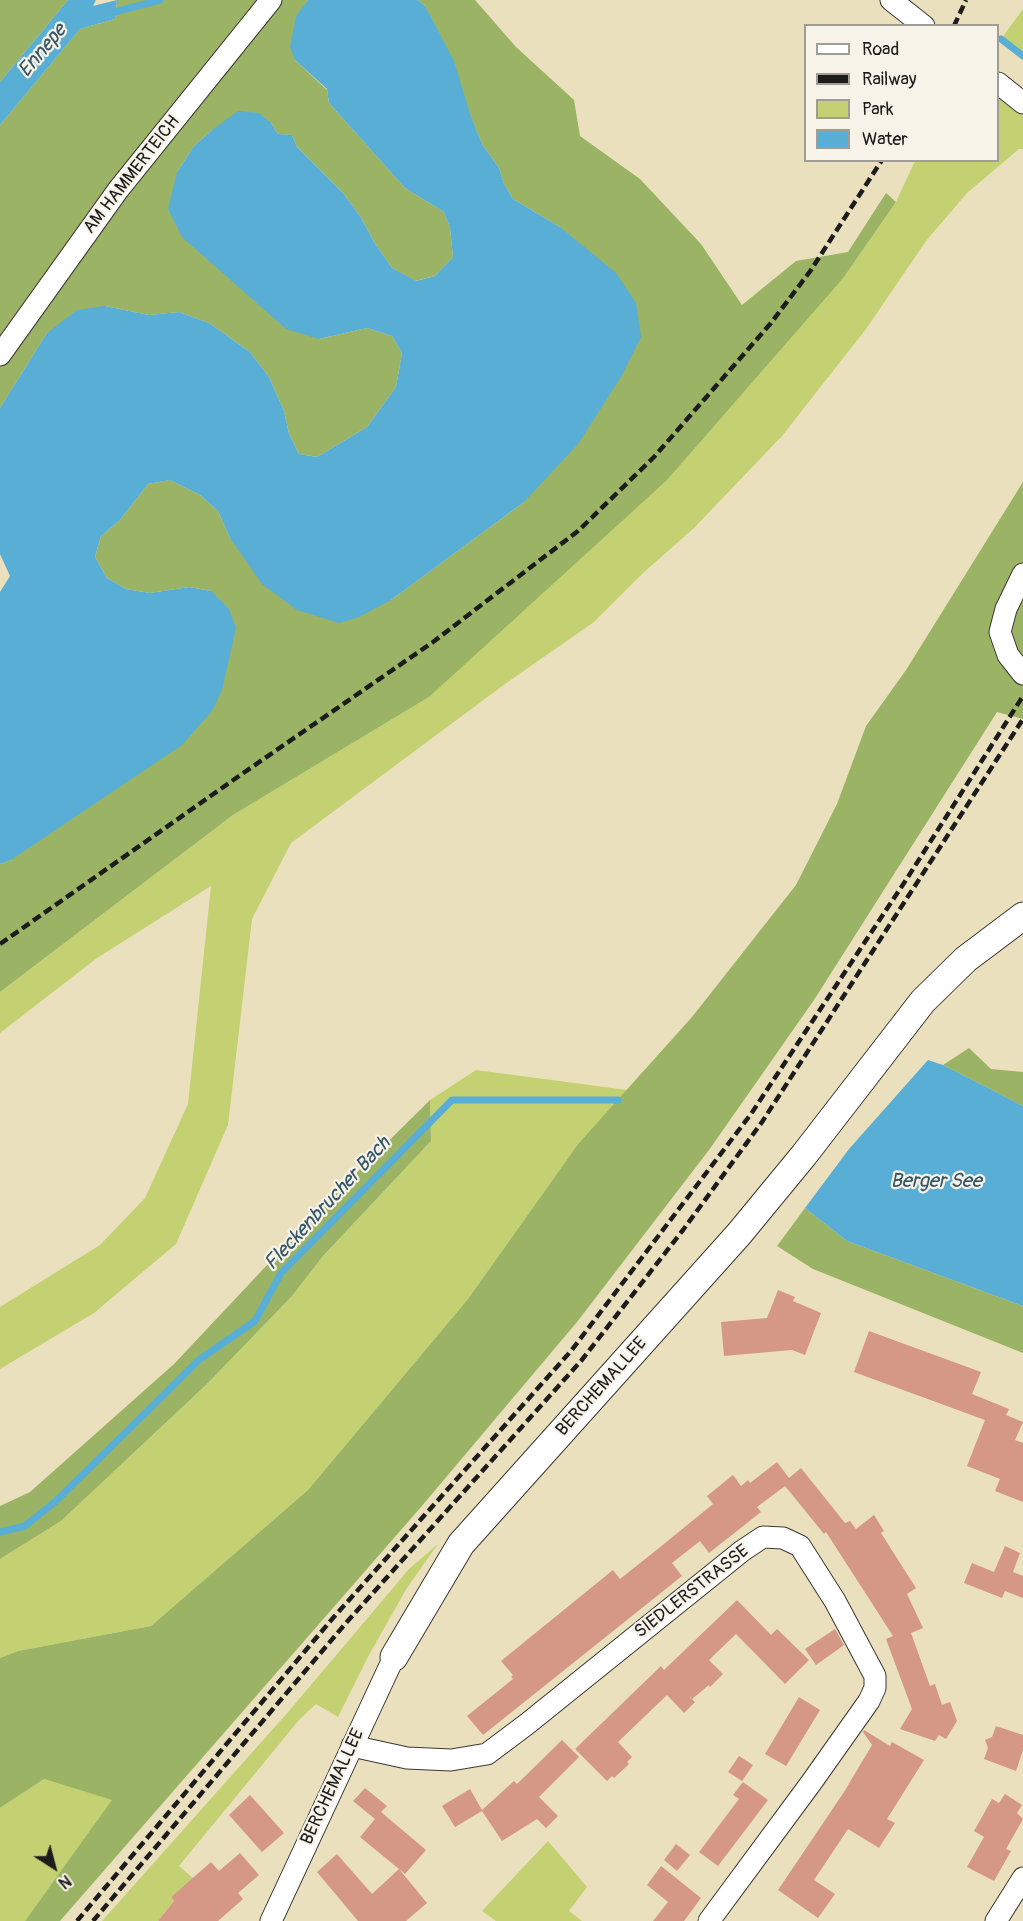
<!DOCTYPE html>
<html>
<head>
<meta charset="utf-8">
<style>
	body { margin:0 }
	#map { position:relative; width:1023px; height:1921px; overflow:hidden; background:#eae0bd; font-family:Pangolin,sans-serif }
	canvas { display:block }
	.legend { position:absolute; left:804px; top:24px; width:195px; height:138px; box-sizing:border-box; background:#f7f3e8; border:2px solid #9f9d96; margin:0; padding:8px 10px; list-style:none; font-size:18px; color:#1c1c1c }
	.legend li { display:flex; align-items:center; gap:12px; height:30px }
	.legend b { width:30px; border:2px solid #9f9d96 }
	.north { position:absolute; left:24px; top:1837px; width:60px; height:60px; -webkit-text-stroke:4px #f7f3e8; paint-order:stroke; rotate:144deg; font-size:16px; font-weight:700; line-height:24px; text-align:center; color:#1c1c1c }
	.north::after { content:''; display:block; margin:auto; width:21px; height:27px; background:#1c1c1c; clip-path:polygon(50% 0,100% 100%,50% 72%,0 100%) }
</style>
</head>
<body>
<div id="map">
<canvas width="1023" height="1921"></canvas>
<ul class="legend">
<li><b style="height:8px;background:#fff"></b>Road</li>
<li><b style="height:8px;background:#1c1c1c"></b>Railway</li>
<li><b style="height:16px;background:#c4d172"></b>Park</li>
<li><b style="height:16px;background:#59aed5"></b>Water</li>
</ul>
<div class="north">N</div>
</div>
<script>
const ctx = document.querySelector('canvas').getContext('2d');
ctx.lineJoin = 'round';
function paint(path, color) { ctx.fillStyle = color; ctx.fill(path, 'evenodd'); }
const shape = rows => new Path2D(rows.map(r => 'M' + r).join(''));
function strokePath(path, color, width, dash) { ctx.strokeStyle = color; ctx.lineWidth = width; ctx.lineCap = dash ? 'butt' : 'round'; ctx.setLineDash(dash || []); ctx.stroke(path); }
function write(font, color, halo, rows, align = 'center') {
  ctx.font = font + ' Pangolin,sans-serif'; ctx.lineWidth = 4.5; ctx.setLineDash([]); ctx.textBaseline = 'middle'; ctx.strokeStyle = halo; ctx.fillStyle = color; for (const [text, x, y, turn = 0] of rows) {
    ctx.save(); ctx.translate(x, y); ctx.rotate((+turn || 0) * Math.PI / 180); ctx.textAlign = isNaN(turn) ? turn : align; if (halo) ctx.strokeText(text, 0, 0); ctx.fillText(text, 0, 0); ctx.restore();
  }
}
const green = shape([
	[1023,9,1023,56,1001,39],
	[998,93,1023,115,1023,149,1019,149,967,193,926,241,866,329,782,436,694,528,643,573,594,622,505,684,291,843,252,919,228,1125,176,1244,94,1313,0,1369,0,1307,100,1245,145,1198,188,1104,211,886,97,958,0,1033,0,992,233,815,429,697,844,277,896,202,915,161,998,160],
	[476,1070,627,1090,578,1144,468,1299,308,1490,151,1626,18,1651,0,1658,0,1559,61,1521,207,1384,292,1296,323,1256,431,1141,430,1100],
	[438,1544,407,1588,369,1655,338,1717,316,1704,299,1720,179,1866,193,1878,171,1897,174,1901,158,1921,102,1921,289,1711,409,1569],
	[44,1779,113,1800,25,1921,0,1921,0,1808],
	[548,1841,587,1887,569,1911,582,1921,496,1921,482,1911]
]);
const forest = shape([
	[0,0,68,0,0,82],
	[117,0,308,0,296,17,295,60,327,90,329,103,405,188,444,212,450,228,453,257,435,276,415,281,392,268,374,242,360,216,343,193,297,147,292,135,278,134,271,123,212,130,194,146,177,172,319,339,367,328,392,336,402,353,396,387,367,427,317,457,299,454,289,434,284,411,269,377,250,352,209,323,179,312,149,315,105,306,47,333,0,408,0,125,80,29,115,19],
	[418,0,475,0,516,47,574,100,580,136,640,179,701,244,742,305,796,261,848,252,886,193,896,202,844,277,667,480,429,697,233,815,0,992,0,864,11,860,211,591,189,587,150,593,126,589,107,578,95,557,101,536,120,520,148,484,170,480,200,495,218,511,230,538,391,600,524,502,560,227,513,199,504,184,499,168,482,144,425,6],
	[1023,482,1023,719,997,712,814,1000,709,1150,577,1322,421,1507,60,1921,25,1921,112,1800,44,1779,0,1808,0,1658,18,1651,151,1626,308,1490,468,1299,578,1144,692,1017,796,885,837,804,866,726,906,670],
	[969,1048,991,1069,1023,1072,1023,1106,943,1065],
	[430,1100,431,1141,323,1256,292,1296,207,1384,61,1521,0,1559,0,1506,30,1492,174,1364,316,1213],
	[805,1208,847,1241,1023,1306,1023,1353,813,1269,777,1246]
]);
const water = shape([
	[68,0,96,0,93,6,117,0,115,19,80,29,0,125,0,82],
	[308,0,418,0,425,6,454,61,470,114,482,144,499,168,504,184,513,199,560,227,616,273,636,303,641,337,621,377,578,444,524,502,391,600,359,617,339,623,297,610,262,584,230,538,218,511,200,495,170,480,148,484,120,520,101,536,95,557,107,578,126,589,150,593,189,587,211,591,229,609,236,628,222,690,212,711,182,745,11,860,0,864,0,592,10,576,0,554,0,408,47,333,77,310,105,306,149,315,179,312,209,323,250,352,269,377,284,411,289,434,299,454,317,457,367,427,396,387,402,353,392,336,367,328,319,339,286,329,182,237,168,209,177,172,194,146,212,130,238,111,259,113,271,123,278,134,292,135,297,147,343,193,360,216,374,242,392,268,416,281,435,276,453,257,450,228,444,212,405,188,329,103,327,89,295,60,290,47,296,16],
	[928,1060,943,1065,1023,1106,1023,1306,847,1241,805,1208,849,1149]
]);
const stream = shape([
	[107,14,160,0],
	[1001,39,1023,56],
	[0,1532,25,1526,56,1501,200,1359,255,1321,281,1273,452,1100,618,1100]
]);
const building = shape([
	[778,1290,795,1297,793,1301,821,1313,805,1355,792,1350,724,1356,721,1322,767,1318],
	[869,1331,981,1372,972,1394,1009,1409,1006,1415,1023,1422,1015,1440,1023,1443,1023,1502,995,1491,1000,1479,967,1466,985,1420,854,1372],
	[777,1462,789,1478,801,1468,845,1523,850,1521,856,1529,874,1515,884,1531,881,1533,916,1588,907,1594,923,1628,911,1633,930,1686,935,1684,942,1705,950,1702,957,1721,946,1739,939,1735,935,1741,900,1729,912,1709,886,1639,893,1636,826,1532,824,1534,785,1486,757,1507,761,1512,709,1553,700,1541,672,1563,682,1576,483,1735,467,1716,513,1679,511,1677,513,1675,501,1661,613,1570,620,1579,659,1548,713,1504,707,1496,733,1475,741,1486,748,1480,750,1483],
	[1005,1546,1020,1553,1013,1572,1023,1576,1023,1598,1005,1591,1002,1598,964,1583,972,1563,994,1572],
	[737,1600,771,1635,777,1629,809,1660,785,1684,736,1634,709,1660,723,1674,710,1687,709,1685,692,1699,690,1696,690,1697,695,1702,684,1713,667,1695,618,1742,632,1757,627,1762,629,1764,614,1778,612,1776,607,1781,575,1749,661,1666,664,1670],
	[835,1629,844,1645,816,1665,805,1649],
	[799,1697,820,1710,786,1766,765,1754],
	[996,1726,1023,1735,1023,1750,1016,1771,984,1759,988,1748,985,1740,992,1737],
	[864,1730,890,1746,892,1742,924,1760,887,1819,895,1823,879,1848,848,1829,814,1880,835,1894,818,1918,778,1890,844,1792,872,1745,863,1732],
	[562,1740,579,1757,539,1797,558,1816,546,1828,537,1819,502,1841,482,1811,455,1827,442,1806,470,1789,482,1810,514,1781,517,1784],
	[739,1756,753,1765,742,1781,728,1772],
	[743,1782,768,1800,718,1866,699,1852,739,1799,733,1795],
	[365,1788,387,1806,381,1812,426,1850,405,1874,360,1837,375,1819,353,1801],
	[1005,1794,1022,1805,1017,1813,1023,1819,1006,1849,1011,1851,994,1881,967,1867,984,1837,974,1831,992,1799,999,1803],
	[250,1795,284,1833,262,1852,229,1815],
	[676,1844,690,1855,677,1871,664,1860],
	[240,1853,259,1875,238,1893,243,1899,218,1921,158,1921,174,1901,171,1897,211,1862,219,1871],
	[337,1854,372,1894,399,1869,427,1903,406,1921,358,1921,317,1872],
	[661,1866,701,1898,684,1921,653,1921,668,1902,647,1885]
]);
const minor = shape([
	[891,0,924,26],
	[998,83,1023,103],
	[0,355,118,190,271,0],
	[1023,574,1006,609,1000,632,1008,655,1023,674],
	[352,1746,407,1758,451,1760,487,1754,527,1724,742,1551,763,1537,783,1538,800,1546,835,1601,875,1676,875,1688,869,1701,811,1783,709,1921],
	[271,1921,394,1657],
	[996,1921,1023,1878]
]);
const tertiary = shape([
	[394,1657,461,1544,739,1234,804,1155,923,1001,966,959,1023,916]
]);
const rail = shape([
	[954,26,966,0],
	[0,944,239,776,433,642,578,531,654,457,771,323,811,270,882,160],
	[77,1921,333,1618,571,1351,751,1114,906,880,1023,696],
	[93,1921,346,1623,581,1361,683,1230,762,1122,1023,719]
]);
const streetNames = [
	["AM HAMMERTEICH",132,175,-52],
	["BERCHEMALLEE",602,1387,-48],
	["SIEDLERSTRASSE",692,1592,-38],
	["BERCHEMALLEE",333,1787,-65]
];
const waterNames = [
	["Ennepe",43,51,-50],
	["Berger See",936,1182],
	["Fleckenbrucher Bach",328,1204,-47]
];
paint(green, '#c4d172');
paint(forest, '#9bb364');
paint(water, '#59aed5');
strokePath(stream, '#59aed5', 7);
paint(building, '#d59786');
strokePath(minor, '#3b3934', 23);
strokePath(tertiary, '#3b3934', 29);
strokePath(minor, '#fff', 21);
strokePath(tertiary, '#fff', 27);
strokePath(rail, '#1c1c1c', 4.5, [9, 4.5]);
write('18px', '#1c1c1c', '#f7f3e8', streetNames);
write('italic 20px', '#345666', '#f7f3e8', waterNames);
</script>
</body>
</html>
